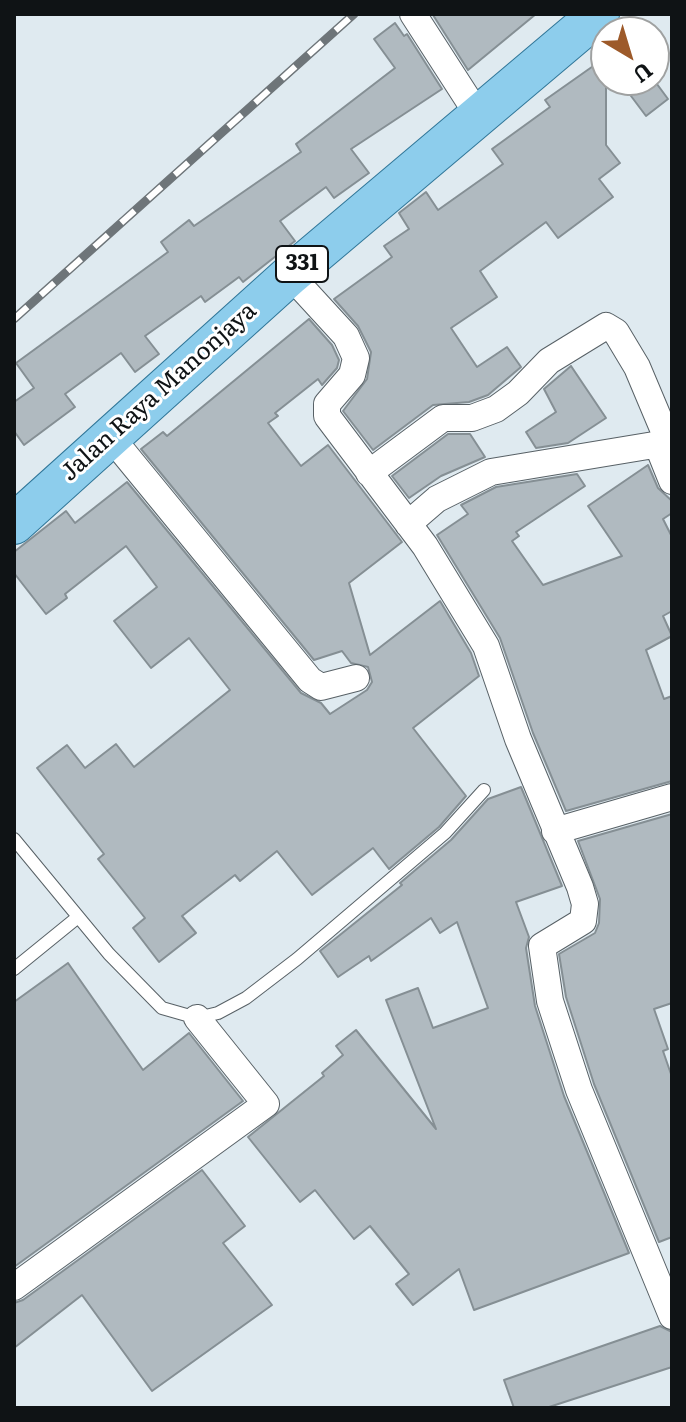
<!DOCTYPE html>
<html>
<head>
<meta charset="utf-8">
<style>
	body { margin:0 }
	#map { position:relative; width:686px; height:1422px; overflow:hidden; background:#dfeaf0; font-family:Literata,serif }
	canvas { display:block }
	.frame { position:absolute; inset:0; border:16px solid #0f1315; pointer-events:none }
	.north { position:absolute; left:590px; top:16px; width:80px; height:80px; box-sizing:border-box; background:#fff; border:2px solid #9fa1a1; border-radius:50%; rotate:142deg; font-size:22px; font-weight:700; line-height:32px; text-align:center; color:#0f1315 }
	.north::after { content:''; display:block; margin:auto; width:28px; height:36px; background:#9d5a2a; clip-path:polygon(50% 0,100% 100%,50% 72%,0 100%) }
</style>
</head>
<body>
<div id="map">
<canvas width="686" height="1422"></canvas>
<div class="frame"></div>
<div class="north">U</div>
</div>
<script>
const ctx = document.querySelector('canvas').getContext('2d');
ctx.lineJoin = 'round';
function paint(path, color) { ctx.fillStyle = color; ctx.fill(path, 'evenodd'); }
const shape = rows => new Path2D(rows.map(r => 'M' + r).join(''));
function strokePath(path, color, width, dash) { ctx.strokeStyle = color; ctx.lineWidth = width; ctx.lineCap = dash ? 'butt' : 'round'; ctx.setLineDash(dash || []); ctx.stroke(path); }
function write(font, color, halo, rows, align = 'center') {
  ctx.font = font + ' Literata,serif'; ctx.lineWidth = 6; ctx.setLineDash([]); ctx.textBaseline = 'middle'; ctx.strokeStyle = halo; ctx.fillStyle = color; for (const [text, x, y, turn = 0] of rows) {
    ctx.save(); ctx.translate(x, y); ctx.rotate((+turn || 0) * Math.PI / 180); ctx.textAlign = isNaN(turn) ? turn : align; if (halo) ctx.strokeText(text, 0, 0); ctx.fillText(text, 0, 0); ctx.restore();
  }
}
const building = shape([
	[536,14,468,70,433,15,434,14,536,14],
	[395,23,404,36,407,34,442,89,351,149,369,173,334,198,326,187,280,221,295,241,243,282,239,277,205,302,201,296,145,336,159,354,135,372,121,353,65,394,75,407,24,445,14,431,14,402,34,388,16,363,168,252,161,242,189,220,194,226,301,152,296,144,395,68,374,39,395,23],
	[606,57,606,145,620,163,599,179,613,197,558,238,546,222,480,271,497,297,451,328,477,367,507,347,521,367,488,395,469,402,433,405,373,450,343,411,367,379,371,352,358,326,334,299,392,257,384,246,409,229,399,213,426,192,438,210,503,164,492,149,550,107,545,100,606,57],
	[619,80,654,80,668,99,646,116,619,80],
	[309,319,332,345,339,360,337,368,322,385,318,379,275,413,278,416,268,423,301,466,328,445,402,542,349,583,370,655,440,601,471,653,479,676,413,728,466,796,439,827,389,869,373,848,312,895,277,851,240,881,235,875,182,916,196,933,159,962,133,928,145,918,98,859,104,854,37,768,67,745,85,768,116,744,134,767,230,690,189,638,151,668,114,621,157,587,126,546,65,594,67,598,46,614,14,573,14,552,66,511,75,523,127,482,301,693,321,703,330,714,367,690,372,682,368,667,351,663,342,651,314,660,141,449,163,432,167,436,309,319],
	[571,366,606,418,568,443,536,448,526,432,556,412,544,389,571,366],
	[448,434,470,434,485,457,441,476,409,498,392,476,448,434],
	[648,465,658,488,672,501,672,513,663,519,672,537,672,611,663,616,672,636,646,650,664,699,672,696,672,781,566,811,533,733,500,638,437,535,468,514,461,505,496,487,577,474,585,486,516,532,519,536,512,541,543,585,622,556,588,506,648,465],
	[521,787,562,886,516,902,529,937,526,948,535,1006,564,1096,629,1253,474,1310,459,1269,413,1305,396,1284,409,1274,370,1226,354,1239,315,1190,300,1202,248,1137,324,1076,322,1073,343,1055,336,1046,356,1030,436,1129,386,1000,418,988,433,1028,488,1008,457,922,440,933,431,918,371,961,369,956,338,977,320,951,402,885,400,883,451,840,488,799,521,787],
	[672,814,672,1003,654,1009,668,1049,663,1051,672,1077,672,1237,659,1242,594,1084,566,997,559,954,595,933,599,923,600,899,578,841,672,814],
	[68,963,143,1070,189,1033,243,1101,14,1267,14,1002,68,963],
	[202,1170,245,1226,223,1243,272,1305,152,1391,82,1295,14,1348,14,1303,23,1300,202,1170],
	[660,1326,672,1332,672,1367,546,1408,514,1408,504,1380,660,1326]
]);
const lane = shape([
	[14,839,109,954,162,1008,197,1018,218,1013,246,998,297,959,445,833,484,790],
	[14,969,78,917]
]);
const street = shape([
	[413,14,478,115],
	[290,275,346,336,356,358,352,375,327,404,327,416,425,546,486,646,518,739,580,887,585,904,583,921,542,946,550,1001,579,1090,672,1316],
	[110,436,310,680,321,687,356,678],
	[658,446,672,481],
	[369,473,443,418,472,418,496,409,518,393,549,361,606,326,616,332,637,367,669,443],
	[408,524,437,499,491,472,672,442],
	[555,831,672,797],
	[14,1287,266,1104,197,1018]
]);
const primary = shape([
	[14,524,290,275,599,14]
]);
const rail = shape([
	[14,319,354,14]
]);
const shields = [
	[302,264,52]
];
const shieldNames = [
	["331",302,264]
];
const streetNames = [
	["Jalan Raya Manonjaya",159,392,-42]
];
paint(building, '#b0bac0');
strokePath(building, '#858f94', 2);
strokePath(lane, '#586166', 14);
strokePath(street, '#586166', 28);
strokePath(primary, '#307698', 42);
strokePath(lane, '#fff', 12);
strokePath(street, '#fff', 26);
strokePath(primary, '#8dcdec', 40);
strokePath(rail, '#6e7579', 9);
strokePath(rail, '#fff', 6, [18]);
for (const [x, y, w] of shields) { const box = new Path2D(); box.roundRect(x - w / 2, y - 18, w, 36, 6); ctx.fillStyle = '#fff'; ctx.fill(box); strokePath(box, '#0f1315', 2); }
write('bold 22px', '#0f1315', null, shieldNames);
write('24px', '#0f1315', '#fff', streetNames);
</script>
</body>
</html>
